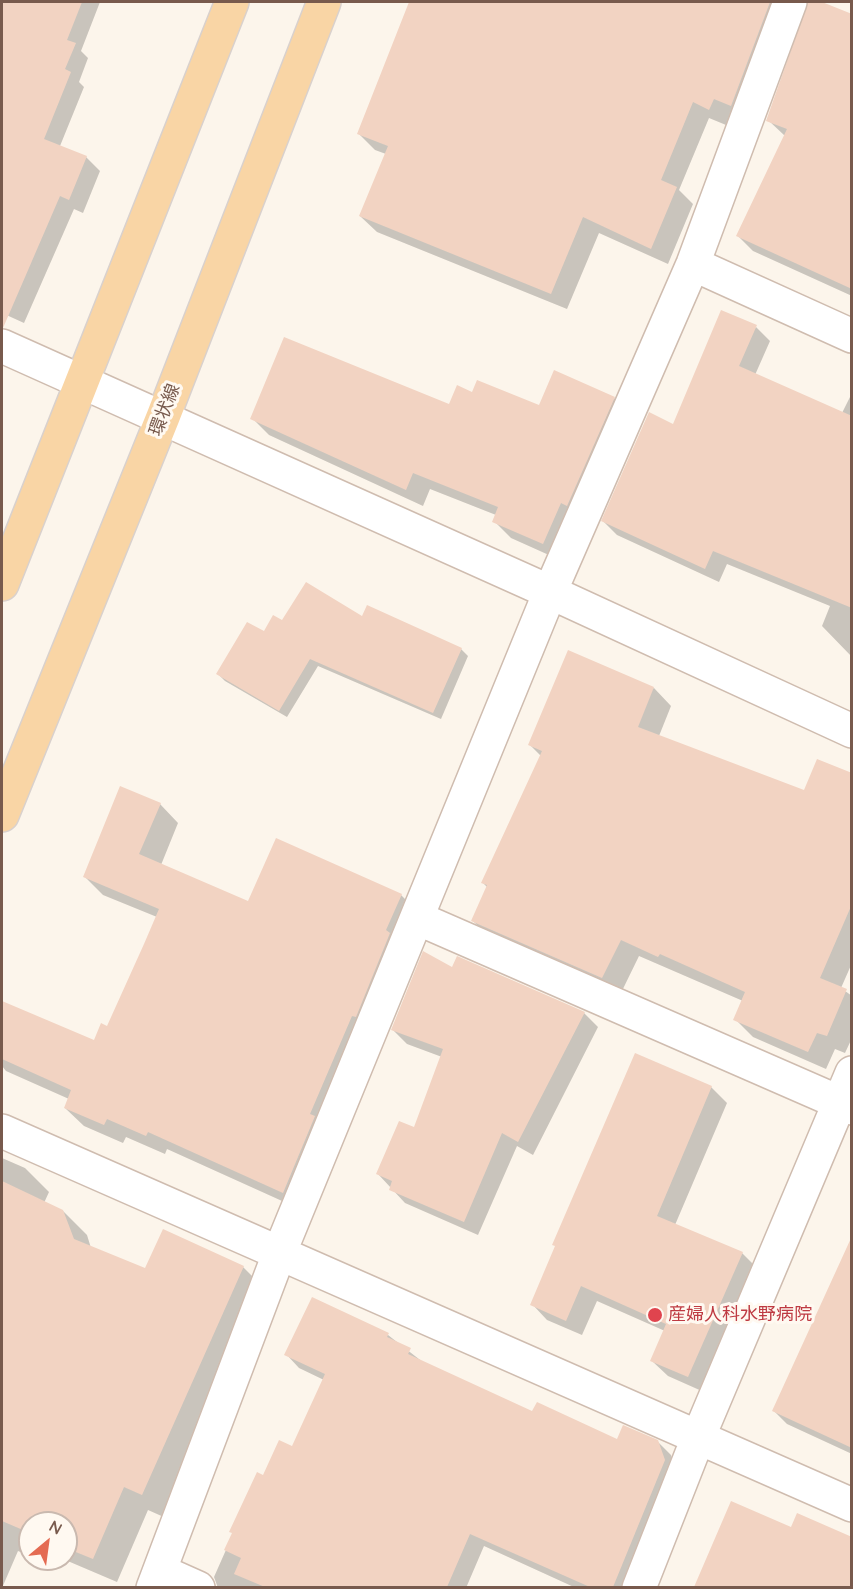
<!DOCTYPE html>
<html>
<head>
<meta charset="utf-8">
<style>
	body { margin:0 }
	#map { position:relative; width:853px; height:1589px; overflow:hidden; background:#fcf5eb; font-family:Quicksand,sans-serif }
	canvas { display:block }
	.frame { position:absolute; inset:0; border:3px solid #785a4d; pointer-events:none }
	.north { position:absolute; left:18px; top:1511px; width:60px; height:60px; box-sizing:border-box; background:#fff9f1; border:2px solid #c9b9af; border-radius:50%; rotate:29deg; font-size:16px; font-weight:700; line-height:24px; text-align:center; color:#785a4d }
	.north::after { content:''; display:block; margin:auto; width:21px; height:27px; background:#e46b52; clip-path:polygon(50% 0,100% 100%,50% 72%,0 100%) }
</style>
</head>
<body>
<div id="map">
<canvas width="853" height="1589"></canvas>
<div class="frame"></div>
<div class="north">N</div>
</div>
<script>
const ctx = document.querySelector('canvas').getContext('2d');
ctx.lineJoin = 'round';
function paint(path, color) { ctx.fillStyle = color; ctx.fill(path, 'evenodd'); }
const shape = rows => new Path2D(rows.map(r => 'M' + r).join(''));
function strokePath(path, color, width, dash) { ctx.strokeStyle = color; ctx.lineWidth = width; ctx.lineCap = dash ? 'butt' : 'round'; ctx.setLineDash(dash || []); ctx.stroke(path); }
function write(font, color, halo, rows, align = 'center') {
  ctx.font = font + ' Quicksand,"Noto Sans JP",sans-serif'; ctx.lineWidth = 6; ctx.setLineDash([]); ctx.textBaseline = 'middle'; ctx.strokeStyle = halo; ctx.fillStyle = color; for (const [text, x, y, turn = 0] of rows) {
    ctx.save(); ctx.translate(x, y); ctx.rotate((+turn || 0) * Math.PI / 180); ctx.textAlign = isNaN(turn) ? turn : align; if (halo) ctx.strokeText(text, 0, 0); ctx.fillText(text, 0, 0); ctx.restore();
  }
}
const shadow = shape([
	[2,2,100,2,81,51,88,58,79,82,84,87,60,146,86,157,100,171,83,213,74,209,24,323,2,313],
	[411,2,628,2,675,21,684,2,798,2,748,122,730,114,726,125,709,118,679,190,693,204,668,264,599,233,567,309,377,232,360,216,386,154,375,150,359,134],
	[809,2,819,2,852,16,852,296,753,251,738,236,785,136,768,120,809,9],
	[756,327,770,341,755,375,842,413,852,393,852,657,822,626,830,606,727,564,719,582,617,535,603,521,674,426],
	[614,398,631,415,560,560,511,538,494,521,496,515,430,489,423,506,269,435,252,418,450,406,539,407],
	[363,619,461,649,468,656,441,719,318,666,287,717,225,681,218,674,265,633,282,622],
	[654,688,671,706,659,736,805,792,852,781,852,963,841,988,852,996,852,1038,845,1053,835,1049,826,1069,753,1037,735,1019,743,1001,639,956,620,995,491,939,473,921,487,887,483,883,541,756,530,745],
	[160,804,178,823,161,865,249,903,401,895,420,914,302,1210,167,1149,165,1154,126,1137,123,1143,84,1126,65,1108,69,1099,6,1071,2,1066,2,1016,6,1004,94,1041,108,1028,157,917,103,895,84,876],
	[452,969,584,1013,598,1027,533,1155,517,1146,478,1235,405,1203,378,1174,414,1129,442,1057,407,1044,393,1030],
	[711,1087,727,1103,675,1225,742,1253,758,1269,704,1392,668,1376,652,1361,665,1331,597,1301,582,1335,547,1320,532,1304],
	[2,1158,25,1168,49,1192,44,1203,63,1211,87,1235,91,1248,146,1270,243,1267,267,1291,166,1518,148,1510,117,1582,63,1559,66,1559,66,1523,30,1523,30,1556,18,1551,2,1588],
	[852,1284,852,1454,787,1424,774,1411],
	[312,1299,388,1335,424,1363,533,1413,618,1441,657,1441,671,1455,677,1474,631,1588,576,1588,484,1546,466,1588,218,1588,214,1577,233,1534,264,1477,293,1448,324,1380,299,1368,286,1354],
	[792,1529,851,1539,852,1588,705,1588,698,1581],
	[37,1559,61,1559,57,1567]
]);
const building = shape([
	[2,2,82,2,67,40,76,43,65,69,71,72,44,139,87,156,69,200,60,196,3,328],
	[409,2,770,2,731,106,714,99,709,110,693,102,661,180,677,187,651,249,583,217,551,294,359,216,388,146,357,134],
	[808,2,822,2,852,14,852,289,736,236,787,129,766,121],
	[721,310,757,325,739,366,852,416,852,608,713,551,705,569,601,521,649,412,673,424],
	[284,337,449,404,457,385,472,392,477,380,539,405,554,370,615,397,567,506,561,503,543,544,492,522,498,507,413,473,406,490,250,419],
	[306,582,362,616,367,605,462,648,433,713,310,659,279,711,216,674,247,622,264,631,273,615,282,620],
	[568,650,654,687,638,727,804,790,817,759,852,773,852,904,820,978,847,989,827,1036,817,1033,808,1052,733,1020,745,992,660,954,658,957,621,940,602,978,471,921,487,885,481,883,542,751,528,745],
	[120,786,161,803,139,854,248,901,276,838,402,894,386,930,390,933,356,1017,352,1016,310,1114,315,1116,283,1193,148,1132,146,1136,107,1119,104,1125,64,1108,71,1090,2,1059,2,1001,94,1040,101,1023,107,1026,144,944,159,909,83,877],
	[423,951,452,967,457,956,585,1012,518,1142,502,1133,464,1222,389,1190,392,1181,376,1174,399,1121,414,1127,443,1049,391,1030],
	[635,1053,712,1086,657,1216,743,1252,688,1377,650,1361,666,1324,581,1286,566,1321,530,1305,555,1246,552,1245],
	[2,1181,63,1210,74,1239,145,1268,163,1229,244,1266,142,1495,124,1487,93,1559,66,1548,66,1523,30,1523,30,1533,2,1521],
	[852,1236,852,1448,772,1411],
	[312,1297,389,1333,387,1337,411,1348,408,1354,532,1411,537,1402,617,1439,623,1425,658,1440,665,1460,613,1587,590,1587,470,1534,447,1587,265,1587,234,1574,241,1558,224,1550,232,1533,229,1532,257,1472,263,1475,279,1440,292,1446,325,1374,284,1355],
	[731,1501,791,1527,797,1513,852,1537,852,1587,694,1587]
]);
const street = shape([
	[693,264,852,336],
	[2,346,550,592,852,731],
	[417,918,852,1108],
	[2,1131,852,1505],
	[160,1571,198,1588],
	[153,1588,279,1254,550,592,693,264,790,2],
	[639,1588,698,1438,852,1073]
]);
const primary = shape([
	[2,584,232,2],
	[2,815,163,417,324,2]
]);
const markers = [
	[655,1315,8,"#e0444e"]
];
const streetNames = [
	["環状線",165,410,-69]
];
const healthNames = [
	["産婦人科水野病院",668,1315]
];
paint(shadow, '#0003');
paint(building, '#f2d3c2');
strokePath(street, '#cfbcaf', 36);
strokePath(primary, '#d9d1cd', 36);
strokePath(street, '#fff', 33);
strokePath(primary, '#f9d5a5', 33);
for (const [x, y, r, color] of markers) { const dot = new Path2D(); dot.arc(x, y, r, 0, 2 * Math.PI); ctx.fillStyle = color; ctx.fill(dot); strokePath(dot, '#fff9f1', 2); }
write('18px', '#785a4d', '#fff9f1', streetNames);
write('18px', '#be3a42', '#fff9f1', healthNames, 'left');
</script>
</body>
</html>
